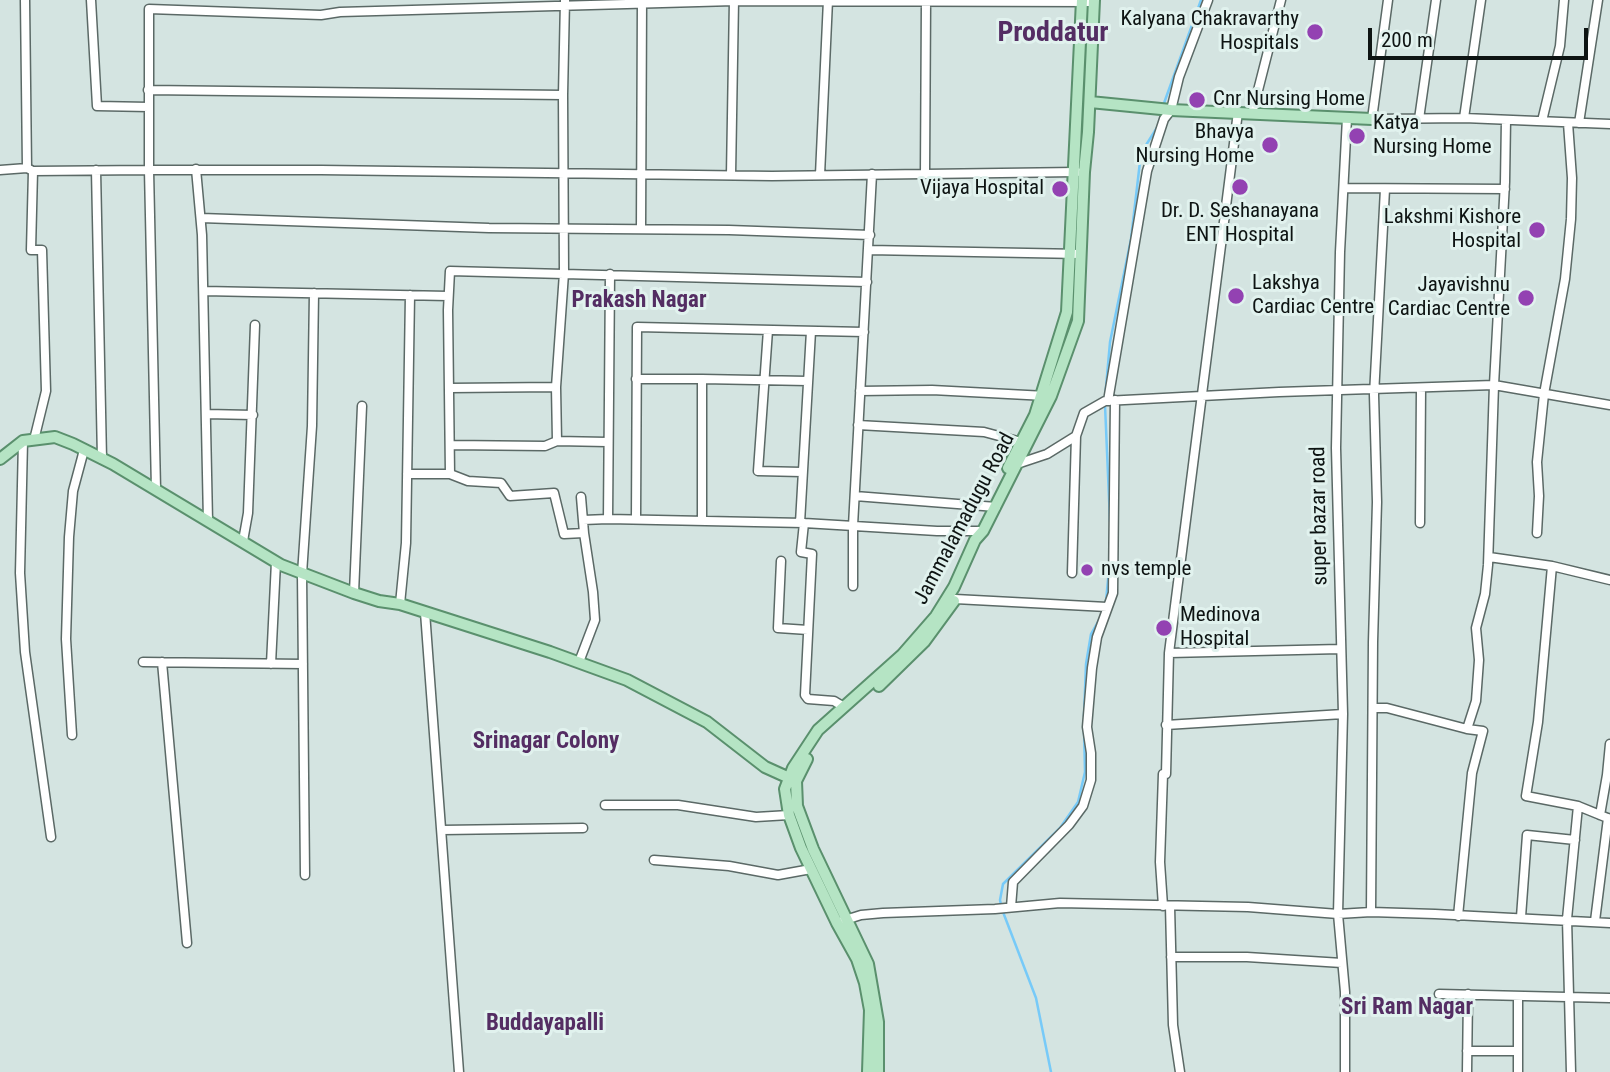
<!DOCTYPE html>
<html>
<head>
<meta charset="utf-8">
<style>
	body { margin:0 }
	#map { position:relative; width:1610px; height:1072px; overflow:hidden; background:#d4e4e1; font-family:"Roboto Condensed",sans-serif }
	canvas { display:block }
	.scale { position:absolute; left:1368px; top:28px; width:220px; height:32px; box-sizing:border-box; border:4px solid #0e1413; border-top:0; padding-left:9px; font-size:21px; line-height:24px; white-space:nowrap; color:#0e1413; -webkit-text-stroke:5px #e1f2ee; paint-order:stroke }
</style>
</head>
<body>
<div id="map">
<canvas width="1610" height="1072"></canvas>
<div class="scale">200 m</div>
</div>
<script>
const ctx = document.querySelector('canvas').getContext('2d');
ctx.lineJoin = 'round';
const shape = rows => new Path2D(rows.map(r => 'M' + r).join(''));
function strokePath(path, color, width, dash) { ctx.strokeStyle = color; ctx.lineWidth = width; ctx.lineCap = dash ? 'butt' : 'round'; ctx.setLineDash(dash || []); ctx.stroke(path); }
function write(font, color, halo, rows, align = 'center') {
  ctx.font = font + ' "Roboto Condensed",sans-serif'; ctx.lineWidth = 6; ctx.setLineDash([]); ctx.textBaseline = 'middle'; ctx.strokeStyle = halo; ctx.fillStyle = color; for (const [text, x, y, turn = 0] of rows) {
    ctx.save(); ctx.translate(x, y); ctx.rotate((+turn || 0) * Math.PI / 180); ctx.textAlign = isNaN(turn) ? turn : align; if (halo) ctx.strokeText(text, 0, 0); ctx.fillText(text, 0, 0); ctx.restore();
  }
}
const stream = shape([
	[1163,106,1201,0],
	[1105,398,1110,342,1131,239,1141,153,1158,126],
	[1105,405,1110,521],
	[1106,601,1110,559],
	[1084,716,1086,664,1091,634,1099,620],
	[1001,905,1000,900,1003,884,1060,828,1078,802,1085,772,1084,729],
	[1003,912,1036,998,1051,1072]
]);
const minor = shape([
	[25,0,27,168],
	[91,0,97,106,149,107],
	[1388,0,1372,119,1464,118,1610,124],
	[148,90,563,95],
	[1252,114,1281,0],
	[1464,118,1481,0],
	[1419,119,1436,0],
	[1542,121,1560,46,1564,0],
	[1579,123,1598,0],
	[196,169,202,235,208,521],
	[0,170,27,168,31,170],
	[96,170,102,459],
	[925,174,926,1],
	[731,175,734,0],
	[820,175,828,0],
	[1344,188,1505,189],
	[201,218,489,228,729,230,870,235],
	[641,229,642,0],
	[869,250,1080,254],
	[610,274,608,519,804,523,937,531,983,531],
	[204,291,448,296],
	[768,330,758,471,802,472],
	[636,379,702,379],
	[450,388,556,387],
	[860,391,932,390,1046,396],
	[1108,401,1147,171,1164,119,1171,110,1179,77,1208,0],
	[206,414,253,415],
	[858,425,984,432,1025,443],
	[34,440,46,391,42,250,31,250,33,171,149,170,149,9,321,15,340,12,734,1,1094,2],
	[23,441,20,573,25,652,51,837],
	[557,441,556,387,564,273,563,95,565,0],
	[450,445,545,446,557,441,607,442],
	[1017,464,1047,454,1076,436],
	[407,474,450,474,468,481,501,483,510,496,554,493,564,534,584,533,593,592,595,620,579,662],
	[450,474,448,310,450,271,867,282],
	[156,489,149,170,321,170,772,176,1077,172],
	[855,496,996,507],
	[581,497,584,533],
	[636,518,637,327,864,332],
	[583,520,608,519],
	[702,521,702,379,808,381],
	[800,523,811,331],
	[804,523,801,552,812,554,805,695,808,699,834,701,844,707],
	[1420,523,1421,389],
	[1537,533,1539,496,1537,462,1544,394,1565,279,1571,219,1572,178,1568,123],
	[243,541,248,513,255,325],
	[1489,557,1552,566,1538,722,1526,796,1578,806,1610,819],
	[781,561,778,628,808,630],
	[1552,566,1610,580],
	[1072,573,1076,436,1084,413,1105,401,1279,392,1494,385,1610,405],
	[853,586,853,526,872,174],
	[354,593,362,406],
	[955,599,1107,607],
	[400,604,406,543,410,295],
	[425,612,459,1072],
	[1169,653,1340,649],
	[143,662,303,664],
	[162,662,187,943],
	[271,664,276,562],
	[1373,708,1387,708,1467,729],
	[1166,725,1343,714],
	[72,735,66,639,69,537,73,491,84,450],
	[1610,744,1607,775,1610,775],
	[605,805,678,805,756,817,789,815],
	[1600,815,1607,775],
	[442,830,583,828],
	[654,860,729,866,778,875,811,869],
	[305,875,302,574,312,426,314,293],
	[1163,906,1160,862,1163,774,1166,774,1169,653,1238,112],
	[1170,906,1173,1025,1180,1072],
	[1011,907,1013,882,1069,825,1083,806,1091,780,1091,753,1087,727,1092,668,1097,637,1113,593,1115,400],
	[1371,912,1373,642,1377,502,1374,395,1385,189],
	[1458,916,1472,773,1483,731,1467,729,1476,701,1479,660,1476,628,1485,594,1488,565,1494,385,1505,182,1506,120],
	[1521,917,1527,835,1575,840],
	[842,921,861,915,883,913,995,909,1060,903,1248,907,1338,914,1371,912,1435,914,1610,923],
	[1595,921,1608,818],
	[1171,957,1247,957,1342,963],
	[1439,994,1610,998],
	[1467,1051,1518,1051],
	[1345,1072,1345,992,1338,914,1343,714,1336,448,1340,252,1347,118],
	[1467,1072,1468,994],
	[1518,1072,1518,996],
	[1571,1072,1567,919,1578,806]
]);
const major = shape([
	[1090,102,1171,110,1372,119],
	[0,459,23,441,55,437,73,444,113,464,281,565,354,593,379,601,400,604,550,652,627,680,707,722,765,767,796,781],
	[1008,468,1035,415,1067,312,1082,0],
	[879,686,924,642,954,601],
	[807,759,796,781,797,806,813,849,868,964,878,1022,878,1072],
	[868,1072,870,1010,865,983,857,959,837,923,801,848,789,815,785,789,793,768,818,730,902,655,936,616,954,587,975,540,983,531,1051,396,1078,321,1084,172,1088,132,1094,0]
]);
const markers = [
	[1315,32,9,"#9342b2"],
	[1197,100,9,"#9342b2"],
	[1357,136,9,"#9342b2"],
	[1270,145,9,"#9342b2"],
	[1240,187,9,"#9342b2"],
	[1060,189,9,"#9342b2"],
	[1537,230,9,"#9342b2"],
	[1236,296,9,"#9342b2"],
	[1526,298,9,"#9342b2"],
	[1087,570,7,"#9342b2"],
	[1164,628,9,"#9342b2"]
];
const poiNames = [
	["Kalyana Chakravarthy",1299,20],
	["Hospitals",1299,44],
	["Cnr Nursing Home",1213,100,"left"],
	["Katya",1373,124,"left"],
	["Nursing Home",1373,148,"left"],
	["Bhavya",1254,133],
	["Nursing Home",1254,157],
	["Vijaya Hospital",1044,189],
	["Dr. D. Seshanayana",1240,212,"center"],
	["ENT Hospital",1240,236,"center"],
	["Lakshmi Kishore",1521,218],
	["Hospital",1521,242],
	["Lakshya",1252,284,"left"],
	["Cardiac Centre",1252,308,"left"],
	["Jayavishnu",1510,286],
	["Cardiac Centre",1510,310],
	["nvs temple",1101,570,"left"],
	["Medinova",1180,616,"left"],
	["Hospital",1180,640,"left"]
];
const streetNames = [
	["super bazar road",1320,516,-91],
	["Jammalamadugu Road",965,519,-62]
];
const neighbourhoodNames = [
	["Prakash Nagar",639,301],
	["Srinagar Colony",546,742],
	["Sri Ram Nagar",1407,1008],
	["Buddayapalli",545,1024]
];
const districtNames = [
	["Proddatur",1053,34]
];
strokePath(stream, '#77caf8', 2.5);
strokePath(minor, '#5b6966', 11);
strokePath(major, '#5a906d', 14);
strokePath(minor, '#fff', 8);
strokePath(major, '#b5e4c4', 10);
for (const [x, y, r, color] of markers) { const dot = new Path2D(); dot.arc(x, y, r, 0, 2 * Math.PI); ctx.fillStyle = color; ctx.fill(dot); strokePath(dot, '#e1f2ee', 2.5); }
write('21px', '#0e1413', '#e1f2ee', poiNames, 'right');
write('21px', '#0e1413', '#e1f2ee', streetNames);
write('bold 23px', '#542d63', '#e1f2ee', neighbourhoodNames);
write('bold 28px', '#542d63', '#e1f2ee', districtNames);
</script>
</body>
</html>
